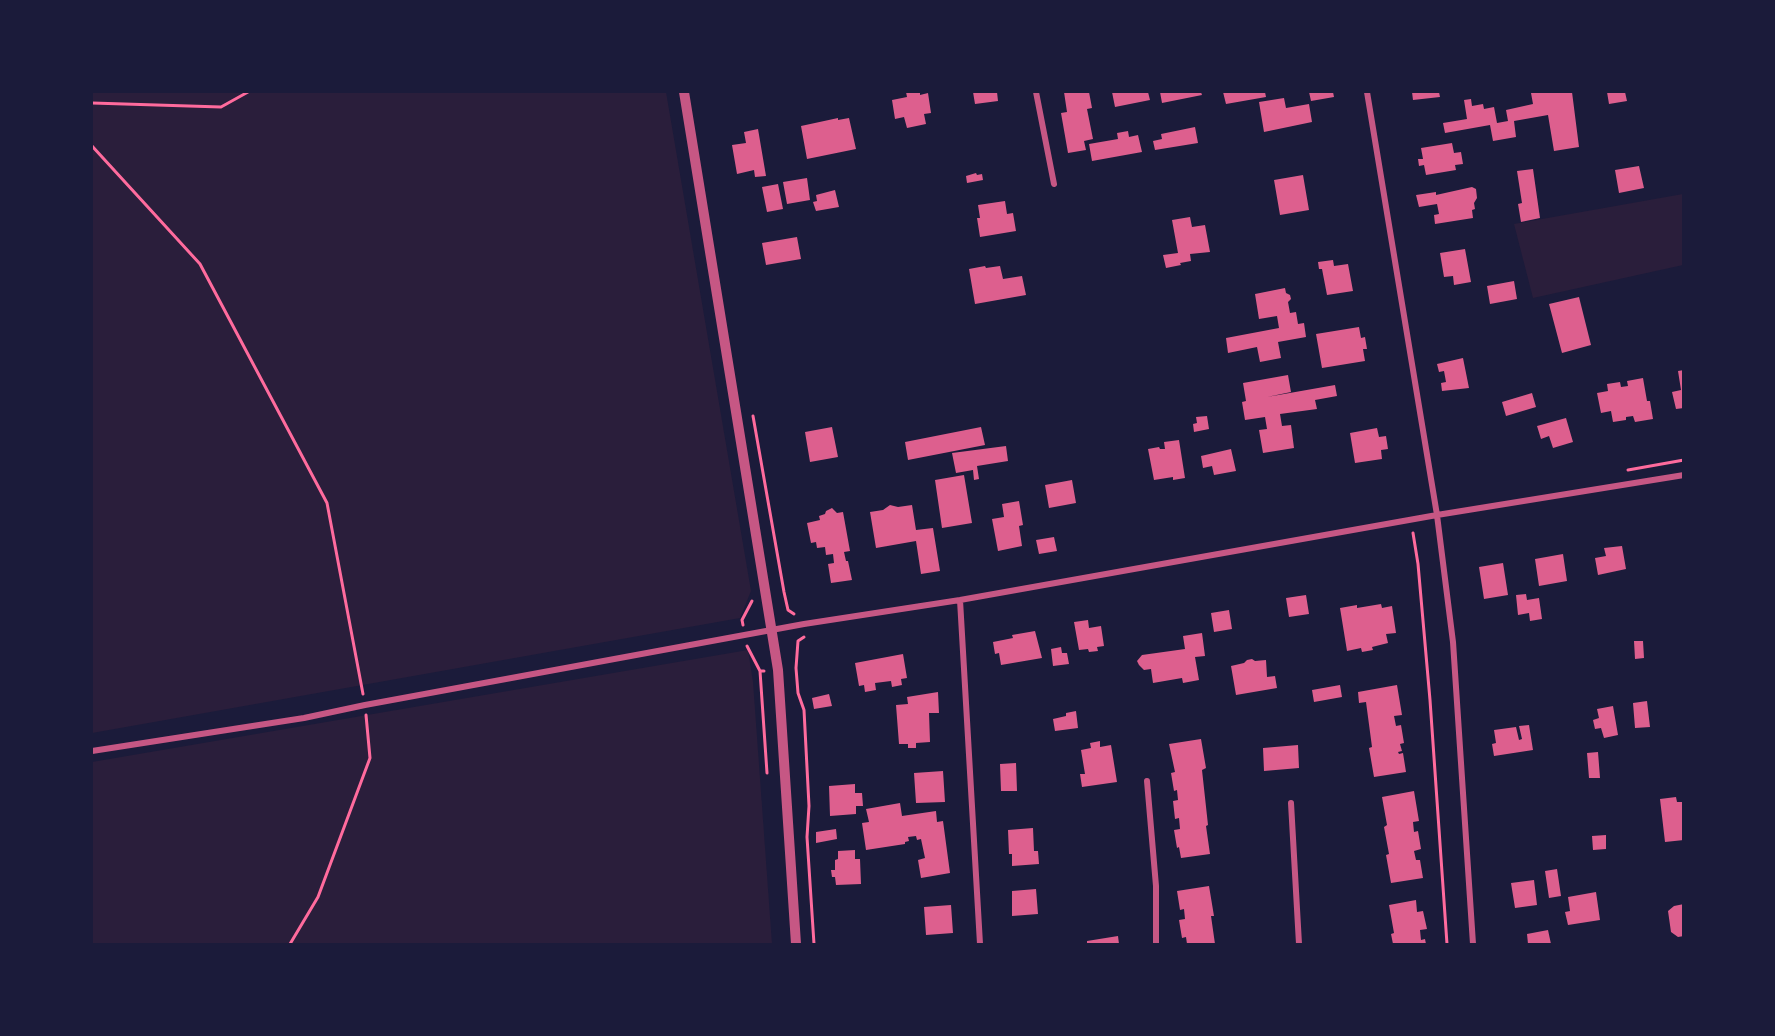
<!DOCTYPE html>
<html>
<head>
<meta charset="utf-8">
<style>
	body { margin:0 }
	#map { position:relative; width:1775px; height:1036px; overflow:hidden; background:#1b1b3a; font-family:"Alegreya Sans",sans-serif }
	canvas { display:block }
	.frame { position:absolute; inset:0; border:93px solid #1b1b3a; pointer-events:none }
</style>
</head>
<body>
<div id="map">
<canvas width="1775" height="1036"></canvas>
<div class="frame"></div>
</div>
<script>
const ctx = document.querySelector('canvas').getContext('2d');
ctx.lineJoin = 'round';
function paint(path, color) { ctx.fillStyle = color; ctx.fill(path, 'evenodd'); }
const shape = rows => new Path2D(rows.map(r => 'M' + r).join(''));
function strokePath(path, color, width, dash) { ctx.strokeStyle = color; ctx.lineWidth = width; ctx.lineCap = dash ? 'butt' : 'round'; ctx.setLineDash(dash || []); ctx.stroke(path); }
const green = shape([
	[92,92,666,92,751,591,740,618,92,733],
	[1683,194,1683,265,1533,298,1514,224],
	[748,650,753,682,772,944,92,944,92,762]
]);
const building = shape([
	[906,92,920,92,920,95,928,93,931,113,924,114,926,124,907,128,904,117,895,119,892,100,907,97],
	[973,92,997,92,998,101,975,104],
	[1064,92,1089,92,1092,108,1087,109,1093,139,1084,141,1086,150,1068,153,1061,113,1067,112],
	[1112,92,1148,92,1150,100,1115,107],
	[1160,92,1201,92,1202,95,1162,103],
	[1223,92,1265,92,1266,97,1226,104],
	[1309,92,1333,92,1334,97,1311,101],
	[1412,92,1439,92,1440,97,1413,100],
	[1541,92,1572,92,1579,147,1554,151,1548,115,1514,121,1516,137,1493,141,1490,125,1445,133,1443,123,1467,119,1464,100,1471,99,1472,106,1483,104,1484,109,1494,107,1497,123,1508,121,1506,110,1533,104,1531,93],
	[1607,92,1625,92,1627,101,1609,104],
	[1284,98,1286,108,1309,104,1312,122,1264,132,1259,102],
	[838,118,838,120,849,118,856,149,807,159,801,126],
	[1195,127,1198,143,1155,150,1153,141,1162,139,1161,134],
	[758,129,766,176,755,177,754,170,737,174,732,145,746,143,744,132],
	[1128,131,1129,137,1138,135,1142,152,1092,161,1089,144,1118,139,1117,133],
	[1452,143,1454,153,1461,152,1463,164,1455,165,1456,170,1426,175,1424,165,1419,166,1418,159,1423,159,1421,148],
	[1639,166,1644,188,1619,193,1615,170],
	[1533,169,1540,218,1521,222,1518,204,1522,203,1517,171],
	[976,173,977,175,982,174,983,180,967,183,966,176],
	[1303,175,1309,210,1280,215,1274,180],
	[807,178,810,200,787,204,783,182],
	[778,184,783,209,767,212,762,187],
	[1472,187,1476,189,1477,198,1474,203,1475,209,1472,210,1473,218,1435,224,1434,215,1439,214,1437,204,1419,207,1416,195,1436,192,1436,195],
	[835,190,839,207,816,211,813,202,817,201,816,195],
	[1005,201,1007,214,1013,213,1016,231,980,237,977,218,980,218,978,205],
	[1190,217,1192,227,1205,225,1210,252,1190,254,1191,261,1180,263,1181,265,1166,268,1163,255,1178,253,1172,220],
	[797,237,801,259,766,265,762,243],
	[1465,249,1471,282,1454,285,1453,276,1444,277,1440,253],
	[1333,260,1334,266,1348,264,1353,291,1327,295,1322,269,1319,269,1318,262],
	[985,266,986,268,1000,266,1003,279,1022,276,1026,295,975,304,969,269],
	[1514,281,1517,299,1490,304,1487,286],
	[1285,288,1286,293,1290,295,1291,299,1288,302,1290,313,1296,312,1298,324,1304,323,1306,337,1278,342,1281,358,1260,362,1257,347,1228,353,1226,338,1279,328,1277,316,1259,319,1255,294],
	[1579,297,1591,345,1562,353,1549,304],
	[1359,327,1361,338,1365,337,1367,349,1363,349,1365,361,1322,368,1316,334],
	[1463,358,1469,388,1442,391,1441,383,1446,382,1444,371,1439,372,1437,364],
	[1684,370,1684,408,1676,409,1672,392,1681,390,1678,371],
	[1288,375,1291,392,1267,397,1335,385,1337,396,1315,400,1317,409,1280,414,1282,426,1291,425,1294,448,1263,453,1259,430,1267,429,1265,417,1245,420,1242,402,1246,401,1243,383],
	[1643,378,1647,401,1650,401,1653,419,1635,422,1633,416,1626,417,1626,420,1613,422,1611,411,1601,413,1597,393,1608,391,1607,384,1620,382,1621,387,1628,386,1627,381],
	[1532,393,1536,407,1506,416,1502,402],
	[1207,416,1209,429,1194,432,1193,424,1197,423,1196,417],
	[1566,418,1573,442,1553,448,1549,436,1541,439,1537,426],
	[832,427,838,457,810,462,805,432],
	[981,427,985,445,908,460,905,442],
	[1377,428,1379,437,1386,436,1388,449,1381,450,1382,459,1355,463,1350,433],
	[1179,440,1185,478,1173,480,1173,477,1154,480,1148,449,1159,447,1160,449,1165,449,1164,442],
	[1006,446,1008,461,977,466,979,479,974,480,973,470,956,473,952,453],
	[1231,449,1236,471,1214,475,1212,466,1203,468,1201,456],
	[964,475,972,523,942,528,935,480],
	[1072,480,1076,503,1049,508,1045,485],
	[1019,501,1023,525,1019,526,1022,546,998,551,992,519,1004,517,1002,504],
	[890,505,898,507,912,505,916,530,933,528,940,571,921,574,916,541,876,548,870,512,883,510],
	[832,508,837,513,843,512,850,551,844,552,846,561,848,561,852,580,831,583,828,564,834,563,833,554,826,555,825,547,817,548,816,542,811,543,807,523,820,520,819,516,825,514,826,511],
	[1054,537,1057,551,1039,554,1036,540],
	[1622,546,1626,569,1598,575,1595,558,1606,556,1604,548],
	[1563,554,1567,581,1539,586,1535,559],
	[1503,563,1508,595,1484,599,1479,567],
	[1526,594,1527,600,1539,598,1542,619,1530,621,1529,613,1518,615,1516,595],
	[1306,595,1309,614,1289,617,1286,598],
	[1381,604,1382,608,1392,606,1396,633,1386,634,1388,643,1372,647,1373,650,1362,652,1361,648,1347,651,1340,608,1357,605,1357,608],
	[1229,610,1232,629,1214,632,1211,613],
	[1088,620,1089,628,1101,626,1104,646,1097,647,1098,651,1089,652,1088,649,1079,650,1074,622],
	[1035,631,1042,658,1001,665,999,653,995,654,993,642,1013,638,1012,635],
	[1202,633,1205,656,1195,657,1199,680,1183,683,1182,678,1153,683,1151,669,1144,670,1139,665,1137,661,1142,655,1185,649,1183,636],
	[1634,641,1643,641,1644,658,1635,659],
	[1061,647,1062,653,1067,653,1069,664,1053,666,1051,649],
	[903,654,907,678,901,679,902,685,892,687,891,681,875,683,876,690,865,692,864,685,859,686,855,663],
	[1252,659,1255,661,1266,660,1267,677,1275,676,1277,688,1236,695,1231,666,1244,663,1247,660],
	[1340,685,1342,697,1314,702,1312,690],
	[1397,685,1402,715,1394,716,1396,726,1401,725,1404,743,1400,744,1402,751,1398,752,1399,754,1403,753,1406,772,1374,777,1369,748,1372,747,1366,702,1359,703,1358,692],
	[938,692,939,713,929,713,930,742,916,743,916,748,908,748,908,744,899,744,896,705,908,704,907,697],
	[829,694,832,706,814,709,812,698],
	[1647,701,1650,727,1635,728,1633,703],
	[1613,706,1618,735,1604,738,1601,728,1595,729,1593,720,1599,718,1597,709],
	[1076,711,1078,728,1055,731,1053,719,1066,716,1066,713],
	[1529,725,1533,750,1494,756,1492,744,1496,743,1494,730,1516,727,1519,740,1522,739,1519,726],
	[1201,739,1206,768,1202,770,1208,825,1206,826,1210,854,1181,858,1179,847,1177,848,1174,830,1180,829,1179,818,1175,819,1173,801,1178,800,1177,790,1174,791,1171,773,1175,772,1169,744],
	[1100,741,1100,747,1111,745,1117,782,1082,787,1080,774,1085,774,1081,750,1091,748,1090,743],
	[1298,745,1299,768,1264,771,1263,748],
	[1598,752,1600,778,1589,778,1587,753],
	[1016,763,1017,791,1001,791,1000,764],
	[943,771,945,802,916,803,914,773],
	[855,784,855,793,862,793,863,806,856,806,856,814,830,816,829,786],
	[1414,791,1419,821,1413,822,1414,832,1418,831,1421,849,1414,851,1416,860,1420,860,1423,878,1391,883,1386,855,1389,854,1384,827,1387,825,1382,797],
	[1676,797,1677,802,1684,802,1684,840,1665,842,1660,799],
	[900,803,902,816,936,811,937,822,943,821,950,873,921,878,918,860,925,858,921,839,917,840,916,836,908,837,909,841,905,842,905,844,866,850,862,823,869,822,866,809],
	[1033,828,1034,851,1038,851,1039,864,1012,866,1012,854,1009,854,1008,830],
	[836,829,837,839,816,843,816,832],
	[1606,835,1606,849,1593,850,1592,836],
	[855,850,855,859,860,859,861,884,836,885,835,877,832,877,831,870,835,870,835,860,838,859,838,851],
	[1557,869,1561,896,1549,898,1545,871],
	[1534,880,1537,905,1515,908,1511,883],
	[1209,886,1214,916,1211,916,1215,944,1187,944,1186,937,1182,938,1179,920,1185,919,1184,909,1180,910,1177,891],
	[1036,889,1038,914,1012,916,1012,891],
	[1596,892,1600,920,1568,925,1565,912,1570,911,1568,897],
	[1416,900,1417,912,1423,911,1427,929,1420,930,1421,940,1425,939,1426,944,1393,944,1391,934,1394,933,1389,905],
	[1684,904,1684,936,1678,937,1671,932,1668,911,1674,906],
	[951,905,953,933,926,935,924,907],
	[1548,930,1551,944,1528,944,1527,934],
	[1118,936,1119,944,1087,944,1087,941]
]);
const path = shape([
	[92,103,221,107,248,92],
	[92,146,200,264,327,503,363,694],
	[753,416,784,592,788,610,794,614],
	[1628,470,1684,460],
	[1413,533,1418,564,1430,700,1447,944],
	[743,625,742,620,752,601],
	[804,637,798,641,796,668,798,693,804,710,809,806,807,837,814,944],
	[747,646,760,671,764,671],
	[760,671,767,773],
	[290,944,318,897,370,758,366,715]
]);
const minor = shape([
	[1036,92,1054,184],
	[1367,92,1437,515,1453,642,1473,944],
	[960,600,980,944],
	[92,751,304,718,365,705,804,624,960,600,1437,515,1684,475],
	[1147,781,1156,886,1156,944],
	[1291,803,1299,944]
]);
const tertiary = shape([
	[684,92,778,670,796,944]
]);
paint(green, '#2a1e3b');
paint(building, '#dd5f8e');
strokePath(path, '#ff6b9d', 3);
strokePath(minor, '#c65784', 6);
strokePath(tertiary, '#c65784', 10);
</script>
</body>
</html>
